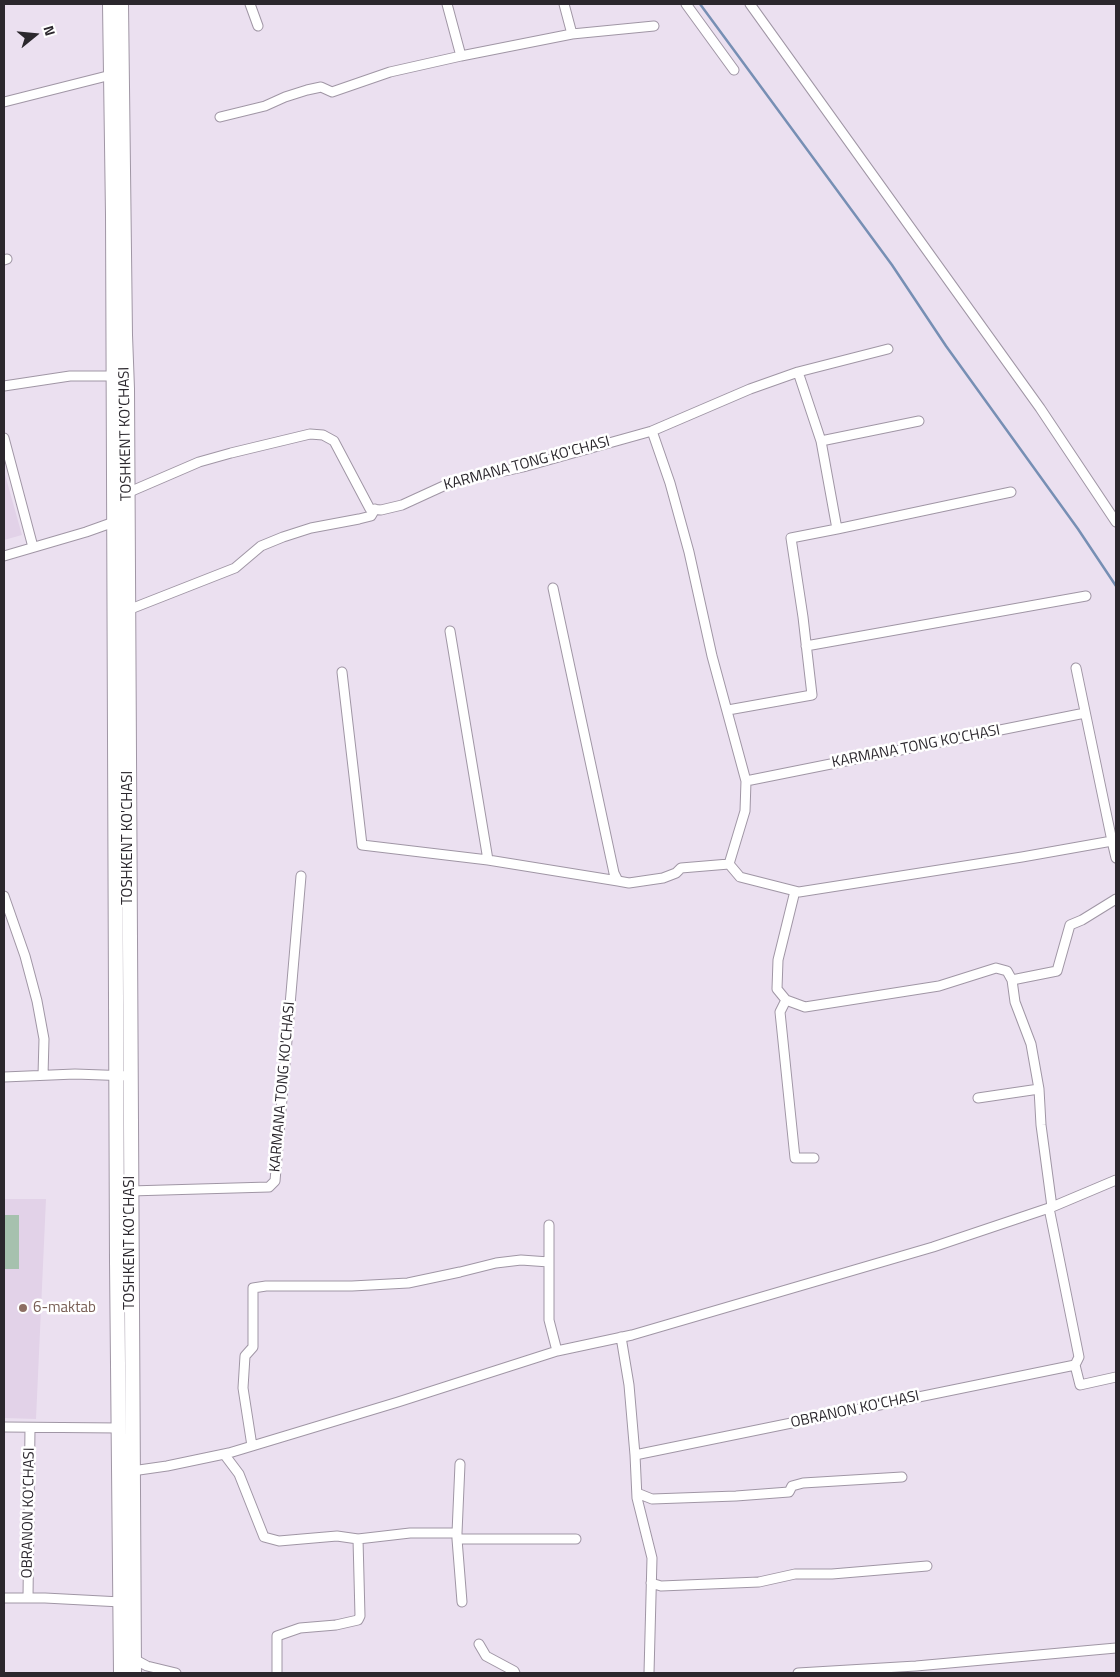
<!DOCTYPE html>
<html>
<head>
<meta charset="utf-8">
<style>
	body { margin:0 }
	#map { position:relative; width:1120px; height:1677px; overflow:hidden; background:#ebe0f0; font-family:"Titillium Web",sans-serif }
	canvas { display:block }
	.frame { position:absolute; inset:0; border:5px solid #2b272d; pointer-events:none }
	.north { position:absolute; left:10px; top:10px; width:50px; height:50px; -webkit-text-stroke:4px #fff; paint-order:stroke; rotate:73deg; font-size:14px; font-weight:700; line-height:20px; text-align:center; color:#2b272d }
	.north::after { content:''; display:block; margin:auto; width:18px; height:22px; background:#2b272d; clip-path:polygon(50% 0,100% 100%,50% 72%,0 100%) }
</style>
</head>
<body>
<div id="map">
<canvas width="1120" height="1677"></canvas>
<div class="frame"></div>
<div class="north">N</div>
</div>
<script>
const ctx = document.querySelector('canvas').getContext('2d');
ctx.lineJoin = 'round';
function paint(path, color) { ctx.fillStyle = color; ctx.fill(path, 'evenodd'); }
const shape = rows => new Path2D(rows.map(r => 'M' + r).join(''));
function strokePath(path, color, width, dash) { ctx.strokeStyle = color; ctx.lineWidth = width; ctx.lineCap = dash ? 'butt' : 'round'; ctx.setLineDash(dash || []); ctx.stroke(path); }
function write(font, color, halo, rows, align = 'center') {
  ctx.font = font + ' "Titillium Web",sans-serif'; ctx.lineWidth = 5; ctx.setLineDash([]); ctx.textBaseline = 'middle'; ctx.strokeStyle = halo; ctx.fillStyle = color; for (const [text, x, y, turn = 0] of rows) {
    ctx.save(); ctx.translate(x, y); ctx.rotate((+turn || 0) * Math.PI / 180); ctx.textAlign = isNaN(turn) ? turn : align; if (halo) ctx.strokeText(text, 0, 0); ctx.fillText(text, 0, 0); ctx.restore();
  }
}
const built = shape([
	[4,471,22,535,4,540],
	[4,1199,46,1199,36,1419,4,1418]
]);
const green = shape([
	[4,1215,19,1215,19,1269,4,1269]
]);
const stream = shape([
	[700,4,892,265,946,346,1078,529,1116,586]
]);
const minor = shape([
	[250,4,258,26],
	[447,4,461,56],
	[686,4,734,70],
	[750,4,1040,408,1116,522],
	[572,34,654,26],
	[4,102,111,75],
	[220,117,265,106,285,97,307,90,321,87,332,92,390,72,461,56,572,34,564,4],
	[4,260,7,259],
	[4,386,70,376,114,376],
	[652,431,750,389,798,372,888,349],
	[4,438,33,547],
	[821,441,919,421],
	[127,493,199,462,231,453,310,434,323,435,334,441,370,509,381,510,402,505,450,483,523,467,652,431,670,483,689,552,712,656,746,781,745,811,729,864],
	[837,529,1011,492],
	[4,556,86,532,114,522],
	[553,588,614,873,618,881,629,883,663,878,676,873,681,868,729,864],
	[128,610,235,568,261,546,283,537,311,528,359,519,371,516,375,509],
	[450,631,488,860],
	[806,646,1086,596],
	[1076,668,1112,841],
	[342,672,362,845,488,860,618,881],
	[728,710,812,695,803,617,791,538,837,529,821,441,798,372],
	[746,781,1085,713],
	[729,864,740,877,799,892,1022,857,1112,841,1116,858],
	[795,891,778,960,777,989,786,1000,805,1007,939,986,996,968,1007,971,1012,980],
	[4,896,25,956,37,1001,44,1039,43,1075],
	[786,1000,780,1012,795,1158,814,1158],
	[4,1077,75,1074,130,1076],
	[978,1098,1039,1089],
	[130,1191,269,1187,275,1181,301,876],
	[1052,1207,1041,1125,1039,1089,1031,1044,1015,1002,1012,980,1057,971,1070,925,1082,920,1116,899],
	[1049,1208,1079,1357,1075,1365],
	[549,1225,549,1320,557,1351],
	[621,1337,629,1385,635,1455,1075,1365,1080,1385,1116,1377],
	[4,1427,119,1428],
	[252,1446,243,1388,245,1356,253,1347,253,1288,266,1286,352,1286,408,1283,460,1272,496,1263,521,1260,549,1262],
	[224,1454,239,1474,264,1537,279,1541,337,1536,358,1539,410,1533,457,1533,460,1464],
	[635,1455,637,1498,652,1558,649,1673],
	[132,1471,167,1466,229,1453,398,1402,557,1351,632,1335,933,1247,1052,1207,1116,1180],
	[637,1493,652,1499,736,1496,789,1492,792,1486,803,1483,902,1477],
	[457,1533,457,1539,576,1539],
	[457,1539,462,1602],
	[651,1583,661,1586,759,1582,795,1574,832,1574,927,1566],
	[4,1598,45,1598,121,1602],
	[28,1598,30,1428],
	[479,1644,486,1656,514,1671,515,1673],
	[134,1659,147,1666,176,1673],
	[277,1673,277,1636,300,1628,336,1625,358,1620,360,1616,358,1539],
	[798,1673,916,1666,1116,1648]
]);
const highway = shape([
	[110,4,113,215,117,1262,121,1673],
	[121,4,125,335,127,389,134,1673]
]);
const markers = [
	[23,1308,5,"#8d6e63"]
];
const streetNames = [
	["TOSHKENT KO'CHASI",126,434,-91],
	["KARMANA TONG KO'CHASI",527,464,-15],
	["KARMANA TONG KO'CHASI",916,747,-11],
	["TOSHKENT KO'CHASI",128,838,-90],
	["KARMANA TONG KO'CHASI",283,1087,-85],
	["TOSHKENT KO'CHASI",130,1243,-90],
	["OBRANON KO'CHASI",855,1410,-12],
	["OBRANON KO'CHASI",29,1513,-89]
];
const educationNames = [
	["6-maktab",33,1308]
];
paint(built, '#e2d2e8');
paint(green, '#a6c1ae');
strokePath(stream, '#778fb4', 2.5);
strokePath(minor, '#a096a5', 11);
strokePath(highway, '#a096a5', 16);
strokePath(minor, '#fff', 9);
strokePath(highway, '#fff', 14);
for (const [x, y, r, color] of markers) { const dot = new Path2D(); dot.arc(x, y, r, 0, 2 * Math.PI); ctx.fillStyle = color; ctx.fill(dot); strokePath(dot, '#fff', 2); }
write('15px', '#2b272d', '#fff', streetNames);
write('15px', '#785e54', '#fff', educationNames, 'left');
</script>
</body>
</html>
